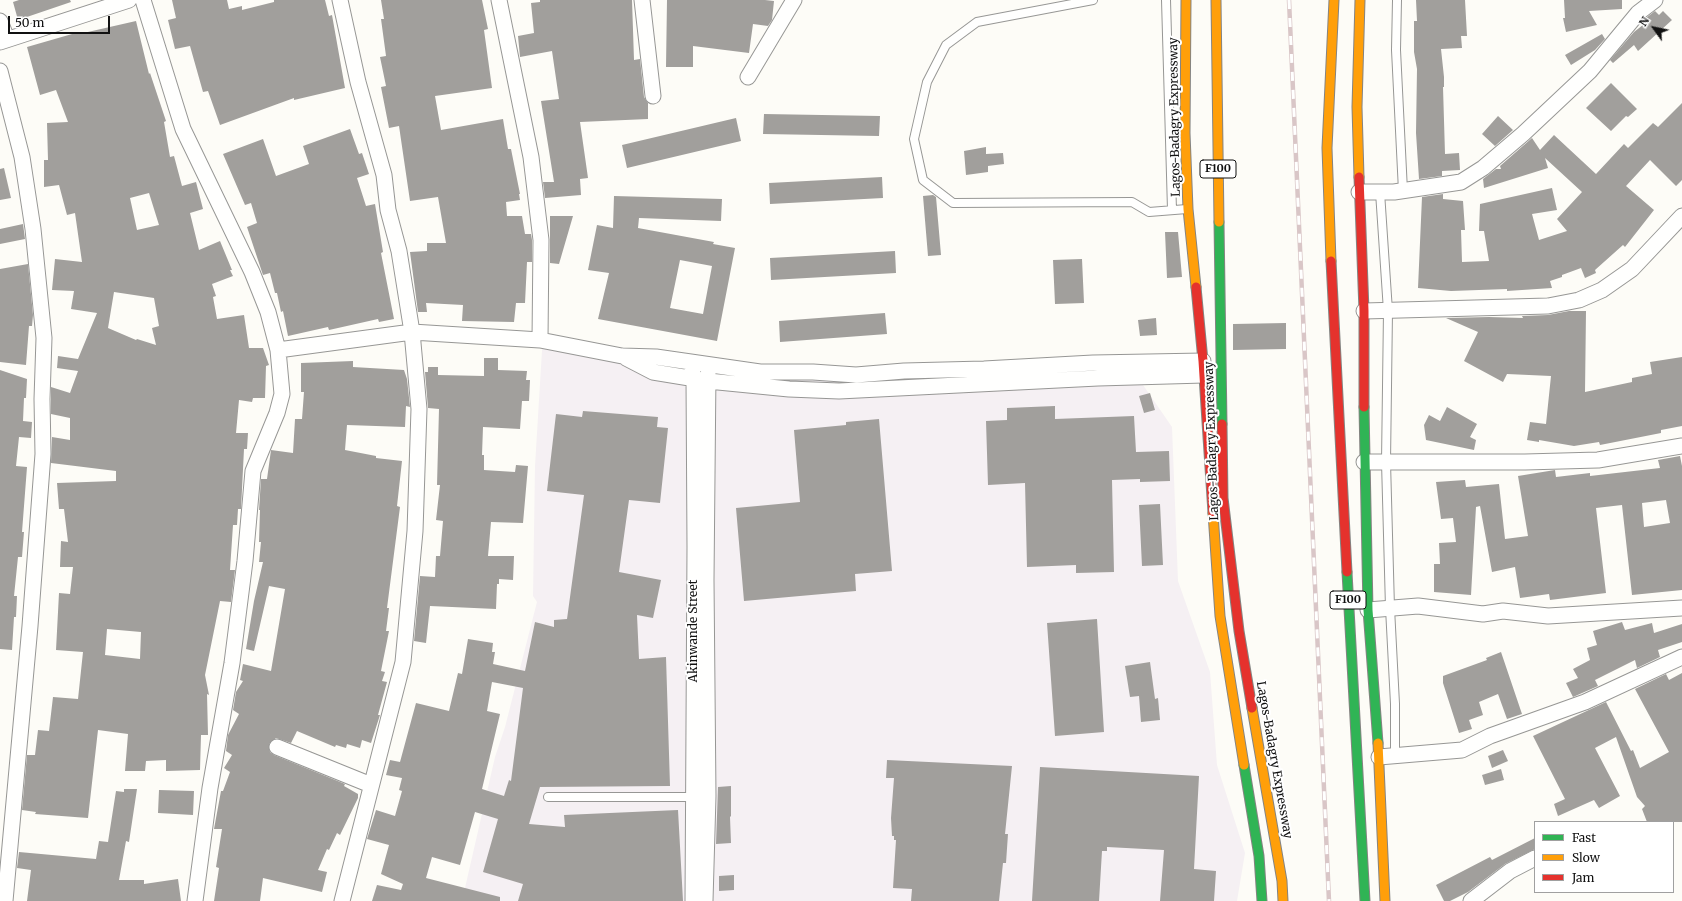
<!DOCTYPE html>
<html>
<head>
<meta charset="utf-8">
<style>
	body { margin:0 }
	#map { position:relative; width:1682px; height:901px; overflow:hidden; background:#fdfcf7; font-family:Merriweather,serif }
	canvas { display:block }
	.legend { position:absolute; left:1534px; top:821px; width:140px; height:72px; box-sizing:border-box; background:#fff; border:1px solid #a0a0a0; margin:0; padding:5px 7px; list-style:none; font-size:12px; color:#111 }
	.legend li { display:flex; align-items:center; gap:8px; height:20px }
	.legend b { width:20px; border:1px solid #a0a0a0 }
	.north { position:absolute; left:1634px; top:8px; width:40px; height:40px; -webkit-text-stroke:3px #fff; paint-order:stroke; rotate:303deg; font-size:11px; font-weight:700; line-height:16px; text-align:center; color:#111 }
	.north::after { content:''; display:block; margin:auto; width:14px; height:18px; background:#111; clip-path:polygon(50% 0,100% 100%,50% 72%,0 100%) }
	.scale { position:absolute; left:8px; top:16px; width:102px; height:18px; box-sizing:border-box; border:2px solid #111; border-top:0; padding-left:5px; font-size:12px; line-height:14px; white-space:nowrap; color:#111; -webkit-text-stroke:3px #fff; paint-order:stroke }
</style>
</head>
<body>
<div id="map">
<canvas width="1682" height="901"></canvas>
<ul class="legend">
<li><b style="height:5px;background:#30b455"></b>Fast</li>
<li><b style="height:5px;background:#ff9f0a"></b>Slow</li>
<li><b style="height:5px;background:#e5322d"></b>Jam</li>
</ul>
<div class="north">N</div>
<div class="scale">50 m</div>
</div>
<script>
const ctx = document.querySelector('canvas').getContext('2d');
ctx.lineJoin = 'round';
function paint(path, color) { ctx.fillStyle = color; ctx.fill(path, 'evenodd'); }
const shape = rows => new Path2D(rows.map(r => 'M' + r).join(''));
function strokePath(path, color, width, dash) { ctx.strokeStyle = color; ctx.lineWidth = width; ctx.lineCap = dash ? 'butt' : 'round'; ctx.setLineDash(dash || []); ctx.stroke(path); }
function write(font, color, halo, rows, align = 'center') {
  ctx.font = font + ' Merriweather,serif'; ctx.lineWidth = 4; ctx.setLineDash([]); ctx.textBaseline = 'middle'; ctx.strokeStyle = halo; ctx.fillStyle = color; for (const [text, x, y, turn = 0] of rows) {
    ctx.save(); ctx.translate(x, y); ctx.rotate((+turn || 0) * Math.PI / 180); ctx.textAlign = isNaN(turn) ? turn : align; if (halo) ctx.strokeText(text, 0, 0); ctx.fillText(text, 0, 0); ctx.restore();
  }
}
const industrial = shape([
	[543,334,707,371,1130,366,1172,427,1178,581,1210,672,1217,765,1245,853,1237,901,462,901,495,757,505,727,537,602,533,596,535,466]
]);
const building = shape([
	[19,0,70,0,71,2,18,20,13,2],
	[172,0,227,0,229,9,242,6,242,10,274,2,274,0,325,0,329,16,332,15,345,88,294,100,294,98,220,125,208,91,203,92,190,46,175,49,168,20,176,18],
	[381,0,482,0,488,29,484,30,492,88,435,96,441,130,503,119,508,149,511,149,520,194,519,194,520,200,506,202,507,216,522,216,525,234,531,234,532,240,532,262,527,262,525,303,516,303,514,322,462,321,463,305,426,303,427,312,418,312,410,252,427,251,427,243,446,243,438,197,410,201,399,126,389,128,381,87,386,86,380,57,386,56,381,19,384,19],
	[540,0,632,0,634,60,640,59,644,97,648,103,648,119,580,122,588,178,580,179,581,195,545,198,543,182,554,182,541,101,559,99,552,51,520,57,518,36,534,33,531,3,540,2],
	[667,0,765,0,774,1,772,20,768,26,753,24,749,53,693,46,693,67,666,67],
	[1416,0,1465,0,1467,36,1461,36,1462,48,1441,49,1444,77,1444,87,1443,87,1445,154,1459,153,1460,170,1442,171,1442,176,1419,179,1416,133,1417,69,1414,52,1414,21,1417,21],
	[1564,0,1622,0,1622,9,1589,11,1597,25,1566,32,1563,18,1565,18],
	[1655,11,1659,15,1663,11,1672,20,1638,51,1634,45,1613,63,1610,60,1634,32,1648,21,1646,18],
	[136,21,149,74,150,73,166,121,164,122,170,157,174,156,182,186,196,182,203,209,190,213,199,250,220,241,232,270,230,270,233,276,212,284,216,296,213,297,217,319,244,315,249,348,263,348,269,365,266,366,265,398,253,398,252,402,239,400,236,433,248,433,247,449,244,449,241,509,238,509,237,525,233,525,230,570,235,570,231,602,220,601,205,675,209,695,207,694,208,735,201,735,200,770,166,771,166,760,146,761,145,771,125,771,128,734,98,730,88,818,35,814,36,812,22,810,27,755,35,755,38,730,49,731,53,697,78,699,83,652,56,650,59,593,70,594,73,567,60,567,61,541,68,542,64,509,59,509,57,483,116,481,116,471,51,463,52,437,70,440,70,418,51,414,51,387,70,393,78,371,57,368,58,356,78,359,97,313,71,309,74,291,52,290,55,259,82,262,75,213,67,215,59,185,44,187,44,160,48,160,47,123,68,122,56,90,40,95,27,47,79,32,79,34],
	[149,193,159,225,137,230,130,198],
	[114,292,154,298,159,326,152,328,156,345,137,339,136,340,108,328],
	[107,629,141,632,140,659,105,655],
	[1602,34,1605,39,1595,50,1571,65,1565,55],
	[1611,83,1637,109,1628,117,1626,116,1611,131,1586,108],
	[1682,103,1682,180,1676,186,1650,160,1626,186,1654,210,1625,247,1623,245,1595,270,1596,273,1585,278,1581,268,1562,275,1562,277,1550,281,1552,288,1507,291,1507,289,1451,291,1418,288,1422,197,1443,194,1443,199,1463,201,1465,230,1461,230,1462,262,1489,261,1484,231,1479,231,1480,204,1552,188,1557,210,1532,214,1539,240,1567,231,1557,219,1582,192,1545,158,1548,168,1484,188,1483,179,1496,169,1501,169,1500,166,1532,138,1540,150,1554,135,1596,174,1624,144,1628,148,1653,123,1658,127],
	[764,114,880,116,879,136,763,134],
	[1498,116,1513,130,1495,146,1482,134],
	[736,118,741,141,627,168,622,145],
	[350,129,359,154,362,153,369,174,357,178,366,206,375,204,383,252,381,253,394,319,379,322,378,319,329,330,328,327,288,336,283,311,281,312,277,293,275,293,270,273,263,275,247,227,257,223,251,203,245,205,223,154,263,139,276,176,309,164,303,146],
	[986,147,986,154,1003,153,1004,164,988,166,988,172,966,175,964,151],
	[4,168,11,198,0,200,0,169],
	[882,177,883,198,770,204,769,183],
	[933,195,936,197,941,255,928,256,923,196],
	[614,196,722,199,721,221,639,218,638,228,714,242,713,244,735,248,717,341,598,319,609,273,588,270,597,225,613,228],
	[680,260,712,266,703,314,670,308],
	[550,216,573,216,559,264,550,263],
	[23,224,25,239,0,244,0,229],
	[1165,232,1178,232,1182,277,1167,278],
	[895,251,896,273,771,280,770,258],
	[1082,259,1084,303,1055,304,1053,260],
	[28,264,33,315,32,326,29,326,26,365,0,362,0,269],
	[1569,311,1586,311,1585,392,1632,382,1632,378,1652,374,1650,362,1682,357,1682,426,1661,430,1661,433,1600,445,1599,442,1574,446,1539,440,1539,442,1527,440,1530,422,1546,424,1551,376,1507,374,1503,382,1464,361,1478,332,1446,318,1489,317,1523,318,1522,316,1548,315],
	[885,313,887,334,780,342,779,321],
	[1156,318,1157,335,1140,336,1138,320],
	[1286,323,1286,349,1233,350,1233,324],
	[484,358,498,358,498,370,527,371,526,380,530,380,529,401,522,401,520,429,483,427,482,455,484,455,484,470,515,472,516,465,528,466,523,523,491,522,488,556,514,556,513,580,499,579,499,584,497,584,496,609,430,606,426,643,414,641,420,576,435,577,436,556,440,556,443,521,436,520,440,485,437,485,439,409,428,408,425,372,428,372,428,367,438,367,438,375,484,376],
	[353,361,353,367,404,370,407,379,410,407,406,406,405,427,347,425,345,450,376,456,376,458,402,461,397,506,400,507,387,608,389,608,386,631,389,631,381,671,385,672,382,681,387,682,378,715,380,715,371,743,362,740,360,748,347,744,346,748,336,745,335,747,297,731,291,743,276,738,269,744,270,752,274,755,345,784,344,786,358,794,358,798,340,835,337,833,329,850,327,849,318,870,327,872,322,892,263,878,260,901,214,901,219,868,216,867,222,829,214,829,221,791,223,791,230,772,224,768,232,755,226,751,228,735,239,714,233,710,236,692,243,681,240,680,243,664,271,671,285,589,269,586,254,651,246,649,254,601,263,562,259,562,261,542,259,542,260,510,259,510,261,479,267,479,271,450,293,453,295,419,302,419,304,392,301,392,301,363],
	[0,370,27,379,26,398,24,398,23,421,32,422,31,438,19,437,16,466,27,467,22,532,24,532,22,557,18,557,14,596,17,596,16,617,14,617,12,650,0,649],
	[1150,393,1155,410,1144,413,1139,396],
	[1055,406,1055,419,1134,416,1136,452,1169,451,1170,481,1140,482,1140,479,1112,480,1114,572,1076,573,1076,565,1027,567,1025,483,988,485,986,421,1007,420,1007,408],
	[1447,407,1477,424,1470,437,1476,440,1474,450,1426,440,1424,425,1429,415,1440,421],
	[583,411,658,417,657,427,668,428,660,503,629,500,619,572,661,580,653,618,637,615,639,659,666,657,670,786,540,787,529,824,565,827,564,815,678,810,683,901,518,901,523,884,483,872,498,819,475,812,460,865,432,857,426,878,500,897,500,901,372,901,377,885,401,890,403,884,381,874,389,845,367,839,376,810,395,816,402,791,399,790,402,778,386,775,390,760,400,762,416,703,449,711,458,673,462,674,468,639,493,643,492,652,495,652,493,664,525,671,535,622,554,627,554,620,567,619,584,495,547,491,556,414,582,417],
	[492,682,523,688,511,781,509,780,504,796,482,789,500,714,487,711],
	[879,419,892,571,855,574,856,591,744,601,736,508,800,502,794,430,846,425,846,422],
	[1680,456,1682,466,1682,590,1632,595,1622,505,1596,508,1606,593,1550,600,1549,594,1520,598,1515,567,1492,572,1480,506,1476,507,1471,595,1434,592,1434,564,1440,564,1439,543,1456,542,1453,518,1441,519,1436,482,1465,480,1466,487,1499,484,1505,539,1528,536,1518,476,1555,470,1556,477,1590,473,1590,476,1660,468,1658,460],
	[1666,500,1670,523,1644,527,1642,503],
	[1160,504,1163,565,1142,566,1139,505],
	[1097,619,1104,732,1055,736,1047,623],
	[1622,622,1625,630,1652,623,1654,633,1682,624,1682,642,1658,650,1660,657,1637,668,1635,660,1595,680,1598,686,1573,697,1566,683,1578,678,1573,669,1590,660,1587,648,1597,645,1593,631],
	[1501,652,1522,714,1507,719,1498,694,1479,702,1483,715,1469,720,1472,729,1459,733,1443,683,1443,676,1487,660,1486,658],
	[1150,662,1155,699,1158,698,1160,720,1141,722,1139,696,1130,697,1125,666],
	[1682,673,1682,822,1647,822,1642,809,1645,806,1637,797,1616,737,1595,748,1620,796,1599,808,1594,800,1558,816,1554,804,1565,799,1533,736,1606,702,1631,751,1633,750,1640,768,1669,752,1635,689,1666,674,1669,680],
	[1503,750,1508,761,1492,768,1488,756],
	[887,760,1012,766,1005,834,1008,834,1006,863,1003,863,999,901,911,901,912,889,893,888,896,840,894,840,894,836,892,836,891,818,894,778,886,778],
	[1040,767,1199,776,1194,869,1216,871,1214,901,1160,901,1164,850,1107,847,1107,851,1102,851,1099,901,1032,901],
	[1501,769,1504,780,1485,785,1482,775],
	[731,786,731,816,730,817,731,843,716,844,718,787],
	[124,789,137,789,129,842,126,841,119,880,144,880,144,884,178,879,181,901,27,901,31,870,17,868,19,852,96,859,99,841,108,842,116,791,124,792],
	[159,790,194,791,193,815,158,813],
	[1535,838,1535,849,1505,864,1468,892,1450,901,1444,901,1436,885,1490,857,1492,860],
	[734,875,734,890,719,891,719,876]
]);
const lane = shape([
	[1093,0,977,22,946,45,927,82,914,139,923,180,953,203,1132,202,1149,212,1187,209],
	[1166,0,1172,210],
	[1397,0,1396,50,1403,191],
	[1380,192,1388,311,1386,462,1390,608,1395,704,1395,756],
	[548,797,697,797]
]);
const street = shape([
	[143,0,183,129,252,272,268,312,278,350,412,332,540,340,622,356,656,357,760,372,813,372,856,375,904,371,984,369,1093,363,1203,361],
	[340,0,358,82,384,175,388,210,399,251,412,332,419,409,415,531,403,662,342,901],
	[499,0,531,157,541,240,540,340],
	[642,0,653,96],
	[0,21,7,39],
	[0,42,129,0],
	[0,71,22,157,33,229,44,338,42,399,43,454,30,626,5,901],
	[748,77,794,0],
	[1359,192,1394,192,1461,182,1483,168,1523,134,1590,71,1638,13,1655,0],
	[1364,311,1548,306,1579,300,1602,290,1632,269,1682,216],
	[626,358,653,372,708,381,789,389,839,391,1098,378,1204,375],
	[692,370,694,379,695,547,693,901],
	[1364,462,1525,462,1598,460,1682,446],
	[1368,610,1418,606,1483,614,1503,611,1548,616,1682,608],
	[277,747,371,785],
	[1379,757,1462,750,1490,736,1585,702,1682,657],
	[195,901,210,788,232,663,245,561,253,471,277,413,282,394,278,350],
	[705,901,708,796,706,580,708,372],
	[1471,901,1510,871,1535,858]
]);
const fast = shape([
	[1219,222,1222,424],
	[1364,407,1368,610,1378,743],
	[1347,572,1365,901],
	[1244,765,1259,856,1262,901]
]);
const slow = shape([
	[1186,0,1185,133,1188,209,1196,287],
	[1216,0,1219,222],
	[1359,177,1357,107,1360,0],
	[1331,261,1327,148,1334,0],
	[1213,513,1220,616,1244,765],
	[1252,708,1282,881,1283,901],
	[1378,743,1385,901]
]);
const jam = shape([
	[1359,177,1364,311,1364,407],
	[1331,261,1347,572],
	[1196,287,1203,361,1213,513],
	[1222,424,1223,498,1239,631,1252,708]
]);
const rail = shape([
	[1289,0,1329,901]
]);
const shields = [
	[1218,169,36],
	[1348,600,36]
];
const shieldNames = [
	["F100",1218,169],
	["F100",1348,600]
];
const streetNames = [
	["Lagos-Badagry Expressway",1175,117,-91],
	["Lagos-Badagry Expressway",1212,441,-92],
	["Akinwande Street",694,631,-90],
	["Lagos-Badagry Expressway",1274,760,80]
];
paint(industrial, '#f5f0f3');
paint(building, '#a19f9c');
strokePath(lane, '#979795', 10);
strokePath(street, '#979795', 17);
strokePath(fast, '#858482', 11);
strokePath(slow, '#858482', 11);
strokePath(jam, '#858482', 11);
strokePath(lane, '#fffffe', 8);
strokePath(street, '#fffffe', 15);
strokePath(fast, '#30b455', 9);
strokePath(slow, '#ff9f0a', 9);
strokePath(jam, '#e5322d', 9);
strokePath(rail, '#d9c6c7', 4.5);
strokePath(rail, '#fff', 3, [9]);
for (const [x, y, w] of shields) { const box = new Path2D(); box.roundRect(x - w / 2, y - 9, w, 18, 3); ctx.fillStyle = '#fff'; ctx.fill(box); strokePath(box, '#111', 1); }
write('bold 11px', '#111', null, shieldNames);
write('12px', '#111', '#fff', streetNames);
</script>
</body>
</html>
